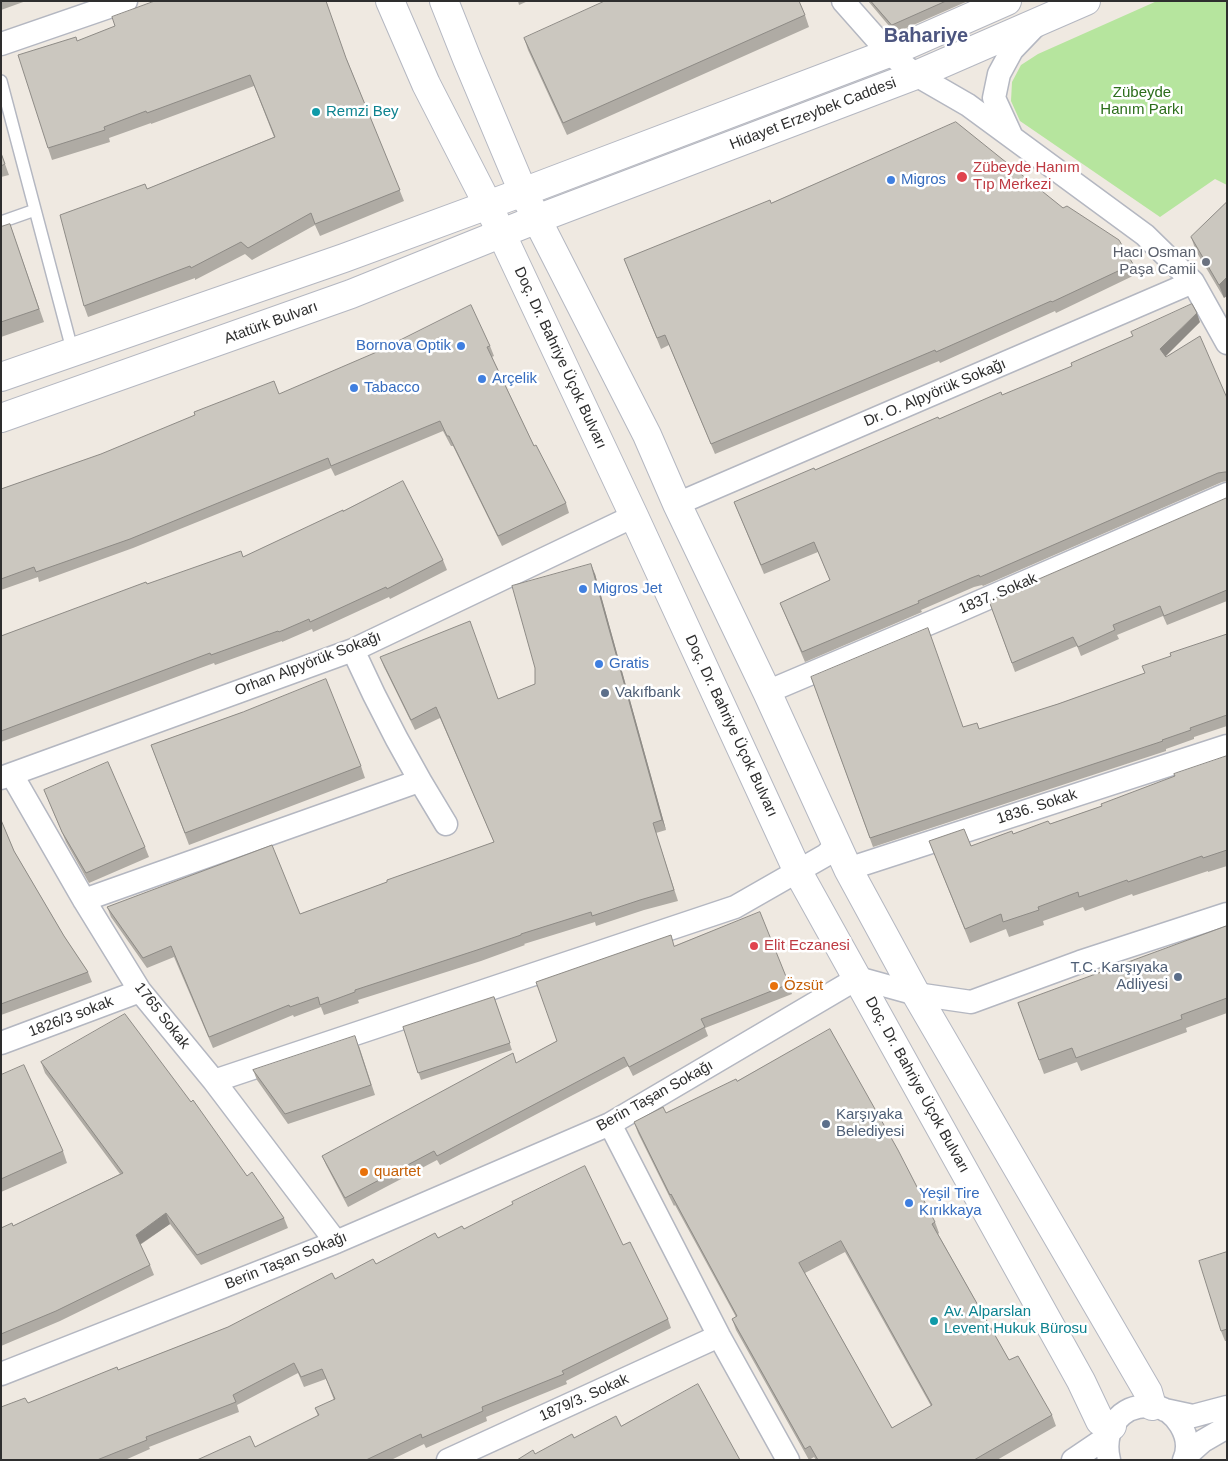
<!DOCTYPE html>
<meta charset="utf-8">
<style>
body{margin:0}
#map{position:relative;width:1228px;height:1461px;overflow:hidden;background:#efe9e1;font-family:Helvetica,sans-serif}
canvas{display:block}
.frame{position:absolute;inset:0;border:2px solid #2e2e2e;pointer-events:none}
</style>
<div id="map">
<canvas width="1228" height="1461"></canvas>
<div class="frame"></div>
</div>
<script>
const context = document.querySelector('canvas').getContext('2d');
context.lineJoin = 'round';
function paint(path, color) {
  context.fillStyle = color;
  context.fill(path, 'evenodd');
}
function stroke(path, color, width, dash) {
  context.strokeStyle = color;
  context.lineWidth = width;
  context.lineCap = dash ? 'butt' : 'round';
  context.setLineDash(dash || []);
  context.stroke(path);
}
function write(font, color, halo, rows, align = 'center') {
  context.font = font + ' Helvetica,sans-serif';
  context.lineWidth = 5;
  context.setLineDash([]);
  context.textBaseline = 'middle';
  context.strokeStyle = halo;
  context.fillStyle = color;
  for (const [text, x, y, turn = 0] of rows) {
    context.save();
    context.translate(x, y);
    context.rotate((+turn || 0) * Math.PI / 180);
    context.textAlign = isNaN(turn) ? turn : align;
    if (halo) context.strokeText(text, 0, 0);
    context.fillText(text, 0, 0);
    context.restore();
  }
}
paint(new Path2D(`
 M 1157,1 L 1227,1 L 1227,185 L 1215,179 L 1160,217 L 1020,121 L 1011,101 L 1012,82 L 1021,65 L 1038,54 Z`), '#b6e59e');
const lane = new Path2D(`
 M 1,81 L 73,353
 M 1,222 L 35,210`);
const street = new Path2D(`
 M 843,1 L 889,53 L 916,75 L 968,105 L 1145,235 L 1193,282 L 1227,343
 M 1,44 L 126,1
 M 1011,135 L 994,98 L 999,74 L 1012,50 L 1035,26
 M 677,504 L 1193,282
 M 353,650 C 380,710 411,768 446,824
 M 767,692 L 956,612 L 1227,494
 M 12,775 L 84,900 L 140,991 L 214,1081 L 336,1242
 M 1,778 L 353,650 L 634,516
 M 848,869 L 1227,746
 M 84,900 L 419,781
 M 1,1043 L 140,991
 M 214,1081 L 735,907 L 826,855 L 831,850 L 834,840
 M 610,1124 L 719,1336 L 788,1460
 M 1,1374 L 336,1242 L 610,1124 L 858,978 L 916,994 L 971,1002 L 1080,962 L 1227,914
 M 1165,1410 L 1193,1416 L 1227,1407
 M 1186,1456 L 1203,1441 L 1227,1427
 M 448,1460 L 719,1336
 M 1073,1460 L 1107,1437
 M 1109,1460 C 1102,1431 1119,1404 1151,1406 C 1176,1407 1194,1438 1184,1460`);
const secondary = new Path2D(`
 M 390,1 L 426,84 L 488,205 L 634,516 L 798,872 L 1081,1381 L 1100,1421 L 1112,1426
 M 444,1 L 467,59 L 523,192 L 647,435 L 677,504 L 767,692 L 848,869 L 916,994 L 1148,1392 L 1152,1406
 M 1,377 L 344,258 L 523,192 L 889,53 L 1007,1
 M 1,418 L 351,294 L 537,219 L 916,75 L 1086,1`);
stroke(lane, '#b4b7c1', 14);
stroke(street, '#b4b7c1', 25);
stroke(secondary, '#b4b7c1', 30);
stroke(lane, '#fff', 11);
stroke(street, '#fff', 22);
stroke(secondary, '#fff', 28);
paint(new Path2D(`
 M 1,1 L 26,1 L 1,10 Z
 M 518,1 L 528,1 L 519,5 Z
 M 868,1 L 968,1 L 895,33 Z
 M 805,15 L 809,27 L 567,135 L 528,50 L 524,38 Z
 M 77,41 L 347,60 L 404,201 L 320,236 L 315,225 L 252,260 L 245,254 L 195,280 L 195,278 L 88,317 L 84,306 L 147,189 L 274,137 L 254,86 L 151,124 L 151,123 L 109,138 L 110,142 L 52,160 L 48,148 Z
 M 1,153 L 9,175 L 1,177 Z
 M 1227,202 L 1224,298 L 1196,251 L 1191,237 Z
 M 771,203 L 1133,264 L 1137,274 L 1056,313 L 1055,311 L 940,363 L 939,361 L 715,454 L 669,345 L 661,349 L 624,259 Z
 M 10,224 L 44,322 L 1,337 L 1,227 Z
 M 1200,322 L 1165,356 L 1227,398 L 1227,481 L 1222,482 L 983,586 L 982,585 L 974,587 L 921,610 L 922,612 L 805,662 L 780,603 L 830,580 L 818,552 L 764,574 L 734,502 L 815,470 L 939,419 Z
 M 490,346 L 494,356 L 492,357 L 534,446 L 566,503 L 569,513 L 502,546 L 453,446 L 451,446 L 443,431 L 335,476 L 331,468 L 133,548 L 39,582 L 38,577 L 1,590 L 1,489 L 279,394 Z
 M 1227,498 L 1227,601 L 1167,625 L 1163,616 L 1117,635 L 1119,639 L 1081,656 L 1077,646 L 1015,672 L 989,601 Z
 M 343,511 L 443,560 L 447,570 L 390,599 L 389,597 L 313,632 L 312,629 L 282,642 L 282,641 L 215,665 L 214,663 L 1,742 L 1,636 L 147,584 L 243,557 Z
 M 595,574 L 666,830 L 656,833 L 678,901 L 644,910 L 596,926 L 595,922 L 524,944 L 525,945 L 481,961 L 358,1000 L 359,1003 L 324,1015 L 321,1007 L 294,1017 L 293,1015 L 213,1048 L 174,957 L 147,968 L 111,917 L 107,907 L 300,914 L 387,882 L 494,842 L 440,718 L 415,730 L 384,667 L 380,657 L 498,699 L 535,684 Z
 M 1227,634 L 1227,726 L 1194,737 L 1194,739 L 1166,749 L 1166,751 L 873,847 L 811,677 L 963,727 L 979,729 L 1058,704 L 1145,673 L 1171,656 Z
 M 243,712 L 361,766 L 365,778 L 189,845 L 151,745 Z
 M 1227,756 L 1227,866 L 1208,872 L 1208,871 L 1133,896 L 1132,894 L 1085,911 L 1083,907 L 1043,921 L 1044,925 L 1009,937 L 1006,929 L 970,943 L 929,841 L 971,846 L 1050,824 L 1102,806 Z
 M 44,790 L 145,847 L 149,857 L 89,883 L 66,842 Z
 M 1,820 L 14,851 L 64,936 L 88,972 L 92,982 L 1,1015 Z
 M 1227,926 L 1227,1013 L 1186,1028 L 1187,1032 L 1081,1071 L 1077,1062 L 1044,1074 L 1018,1003 Z
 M 675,946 L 789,984 L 792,994 L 705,1028 L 708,1036 L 633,1076 L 628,1066 L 440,1165 L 437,1160 L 348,1207 L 326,1165 L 322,1156 L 516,1063 L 557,1041 Z
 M 494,997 L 512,1050 L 421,1080 L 403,1027 Z
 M 359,1046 L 375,1095 L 288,1124 L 257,1080 L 253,1070 Z
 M 41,1062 L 191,1102 L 247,1176 L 284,1218 L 288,1228 L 201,1265 L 170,1224 L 140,1245 L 150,1265 L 154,1275 L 60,1321 L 1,1346 L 1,1228 L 13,1226 L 120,1174 L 45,1073 Z
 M 1,1075 L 63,1151 L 67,1163 L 1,1192 Z
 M 737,1081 L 935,1222 L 939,1233 L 938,1234 L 1009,1360 L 1052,1415 L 1056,1426 L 997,1460 L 816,1460 L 814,1457 L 809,1460 L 736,1330 L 732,1319 L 736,1317 L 675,1205 L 674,1206 L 638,1133 L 634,1122 L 666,1113 ZM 845,1252 L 931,1406 L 892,1428 L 805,1273 Z
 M 464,1229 L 623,1245 L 668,1319 L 671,1328 L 566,1381 L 567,1384 L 486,1417 L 487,1421 L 426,1448 L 424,1444 L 391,1460 L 197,1460 L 255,1447 L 318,1416 L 315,1408 L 334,1400 L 326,1379 L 304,1387 L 298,1373 L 237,1405 L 239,1412 L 149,1447 L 150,1449 L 125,1460 L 1,1460 L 28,1403 L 118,1370 L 228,1327 L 335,1279 L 376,1264 L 438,1238 Z
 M 1227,1252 L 1227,1341 L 1225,1341 L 1221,1331 Z`), '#afaba4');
paint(new Path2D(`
 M 1227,277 L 1227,296 L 1224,298 L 1219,285 Z
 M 1197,313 L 1200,322 L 1163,359 L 1160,349 Z
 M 591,564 L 595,574 L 666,830 L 662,820 Z
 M 166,1213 L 170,1224 L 139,1245 L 136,1235 Z`), '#8e8b86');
const building = new Path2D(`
 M 155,1 L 326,1 L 346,58 L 400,190 L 315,224 L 311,213 L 248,248 L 241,242 L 191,268 L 190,266 L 84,306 L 60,215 L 145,184 L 147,189 L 275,137 L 250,75 L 147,113 L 146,111 L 104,127 L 105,130 L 48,148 L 18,55 L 76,37 L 77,41 L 115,26 L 112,17 Z
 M 605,1 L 799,1 L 805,15 L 563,123 L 524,38 Z
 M 871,1 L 946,1 L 892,25 Z
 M 956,122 L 1063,208 L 1067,206 L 1119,240 L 1133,264 L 1052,302 L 1051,301 L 936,352 L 935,350 L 711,444 L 665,335 L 657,338 L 624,259 L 770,200 L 771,203 Z
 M 1,153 L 5,164 L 1,166 Z
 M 1227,202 L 1227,277 L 1219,285 L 1191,237 Z
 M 10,224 L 39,309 L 1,322 L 1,227 Z
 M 1192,304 L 1197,313 L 1160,349 L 1166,357 L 1200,336 L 1227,398 L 1227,472 L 1225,472 L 1218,473 L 980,577 L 979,575 L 971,578 L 918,601 L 919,603 L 802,652 L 780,603 L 830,580 L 814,542 L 761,565 L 734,502 L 814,468 L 815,470 L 938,417 L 939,419 L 1001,392 L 1002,395 L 1072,366 L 1071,363 L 1133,336 L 1131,332 Z
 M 471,305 L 490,346 L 487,347 L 514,404 L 534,446 L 536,445 L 566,503 L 498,536 L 449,436 L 447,436 L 440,421 L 331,466 L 328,458 L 130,539 L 36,572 L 34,567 L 1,579 L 1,489 L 101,454 L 195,415 L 194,412 L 274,381 L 279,394 L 400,342 L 399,341 Z
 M 403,481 L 443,560 L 387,589 L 386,587 L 310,622 L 309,619 L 279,632 L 278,631 L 211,655 L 210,653 L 1,731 L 1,636 L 146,582 L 147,584 L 241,551 L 243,557 L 343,510 L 343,511 Z
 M 1227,498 L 1227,590 L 1164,616 L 1160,606 L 1113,625 L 1115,630 L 1078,647 L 1073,637 L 1012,663 L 989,601 Z
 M 591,564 L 662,820 L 653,823 L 674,890 L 640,900 L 592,916 L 591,912 L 521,934 L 521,935 L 477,950 L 355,990 L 355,992 L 320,1005 L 318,997 L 290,1007 L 289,1005 L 209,1037 L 171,946 L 143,958 L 107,907 L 272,845 L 300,914 L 387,882 L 387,880 L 494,842 L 436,707 L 411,720 L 380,657 L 470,621 L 498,699 L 535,684 L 535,668 L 512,586 Z
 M 928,628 L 963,727 L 977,723 L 979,729 L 1058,704 L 1145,673 L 1142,666 L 1171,656 L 1170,653 L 1227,634 L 1227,715 L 1190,728 L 1191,730 L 1162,740 L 1163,741 L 870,838 L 811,677 Z
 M 326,679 L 361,766 L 185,833 L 151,745 L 243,712 Z
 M 1227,756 L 1227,850 L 1203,858 L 1202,856 L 1128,882 L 1127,880 L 1079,897 L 1078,892 L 1038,907 L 1039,910 L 1003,922 L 1001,914 L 965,929 L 929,841 L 964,829 L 971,846 L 1012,831 L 1013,834 L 1048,821 L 1050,824 L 1102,806 L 1101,804 L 1175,776 L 1174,774 Z
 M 108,762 L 145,847 L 86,873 L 62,832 L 44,790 Z
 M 1,820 L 14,851 L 64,936 L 88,972 L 1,1004 Z
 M 760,912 L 789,984 L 701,1019 L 705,1027 L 629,1067 L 624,1057 L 437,1156 L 434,1151 L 345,1198 L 322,1156 L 513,1053 L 516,1063 L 557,1041 L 536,982 L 671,935 L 674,946 Z
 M 1227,926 L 1227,998 L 1181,1015 L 1182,1019 L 1076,1058 L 1072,1048 L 1039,1060 L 1018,1003 Z
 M 494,997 L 510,1043 L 418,1073 L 403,1027 Z
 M 125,1014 L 191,1102 L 193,1100 L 247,1176 L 252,1172 L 284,1218 L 197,1255 L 166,1213 L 136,1235 L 150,1265 L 56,1311 L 1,1334 L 1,1228 L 12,1223 L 13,1226 L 123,1173 L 41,1062 Z
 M 830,1029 L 898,1150 L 935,1222 L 932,1224 L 1009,1360 L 1018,1356 L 1052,1415 L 974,1460 L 818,1460 L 810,1446 L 805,1449 L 732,1319 L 737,1316 L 671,1194 L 670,1195 L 634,1122 L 663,1107 L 666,1113 L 736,1079 L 737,1081 ZM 841,1241 L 932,1405 L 892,1428 L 799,1263 Z
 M 355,1036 L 371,1085 L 285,1114 L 253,1070 Z
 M 24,1065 L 63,1151 L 1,1179 L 1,1075 Z
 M 585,1166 L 623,1245 L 630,1242 L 668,1319 L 562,1371 L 564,1374 L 482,1407 L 483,1411 L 422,1438 L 421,1434 L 366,1460 L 197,1460 L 250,1436 L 255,1447 L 319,1415 L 315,1408 L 335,1399 L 322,1369 L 301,1377 L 294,1363 L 233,1395 L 236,1402 L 146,1437 L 147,1440 L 97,1460 L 1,1460 L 1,1407 L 25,1398 L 28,1403 L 117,1367 L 118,1370 L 228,1327 L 332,1273 L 335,1279 L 373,1259 L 376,1264 L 435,1233 L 438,1238 L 462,1226 L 464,1229 L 513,1204 L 512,1202 Z
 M 1227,1252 L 1227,1329 L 1221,1331 L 1199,1261 Z
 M 698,1384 L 740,1460 L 517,1460 L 533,1450 L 535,1454 L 572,1434 L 574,1438 L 616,1416 L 621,1426 Z`);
paint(building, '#cbc7bf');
stroke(building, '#8e8b86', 1);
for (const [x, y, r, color] of [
 [316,112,5,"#0f9aa8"],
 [962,177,6,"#e0444e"],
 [891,180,5,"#3f7fe0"],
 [1206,262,5,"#6b7280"],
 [461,346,5,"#3f7fe0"],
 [482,379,5,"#3f7fe0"],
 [354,388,5,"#3f7fe0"],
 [583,589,5,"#3f7fe0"],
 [599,664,5,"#3f7fe0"],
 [605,693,5,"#5c6f8a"],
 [754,946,5,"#e0444e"],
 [1178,977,5,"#5c6f8a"],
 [774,986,5,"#e8710a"],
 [826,1124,5,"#5c6f8a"],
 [364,1172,5,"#e8710a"],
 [909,1203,5,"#3f7fe0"],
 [934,1321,5,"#0f9aa8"]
]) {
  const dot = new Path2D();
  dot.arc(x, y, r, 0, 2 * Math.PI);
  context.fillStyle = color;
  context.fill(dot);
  stroke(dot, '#fff', 2);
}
write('15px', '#2c6e1b', '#fff', [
 ["Zübeyde",1142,93],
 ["Hanım Parkı",1142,110]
]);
write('15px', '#0d838f', '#fff', [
 ["Remzi Bey",326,112],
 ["Av. Alparslan",944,1312],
 ["Levent Hukuk Bürosu",944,1329]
], 'left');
write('15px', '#2e2e2e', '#fff', [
 ["Hidayet Erzeybek Caddesi",813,114,-21],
 ["Atatürk Bulvarı",271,323,-20],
 ["Doç. Dr. Bahriye Üçok Bulvarı",560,358,65],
 ["Dr. O. Alpyörük Sokağı",935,393,-23],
 ["1837. Sokak",998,594,-23],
 ["Orhan Alpyörük Sokağı",308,664,-21],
 ["Doç. Dr. Bahriye Üçok Bulvarı",731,726,65],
 ["1836. Sokak",1037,807,-18],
 ["1765 Sokak",162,1016,52],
 ["1826/3 sokak",71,1017,-21],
 ["Doç. Dr. Bahriye Üçok Bulvarı",917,1085,61],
 ["Berin Taşan Sokağı",655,1096,-29],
 ["Berin Taşan Sokağı",286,1261,-22],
 ["1879/3. Sokak",584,1398,-24]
]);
write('15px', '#be3a42', '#fff', [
 ["Zübeyde Hanım",973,168],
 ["Tıp Merkezi",973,185],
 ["Elit Eczanesi",764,946]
], 'left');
write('15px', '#366cbe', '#fff', [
 ["Migros",901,180],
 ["Bornova Optik",451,346,"right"],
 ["Arçelik",492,379],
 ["Tabacco",364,388],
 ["Migros Jet",593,589],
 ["Gratis",609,664],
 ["Yeşil Tire",919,1194],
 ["Kırıkkaya",919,1211]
], 'left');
write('15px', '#5b616d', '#fff', [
 ["Hacı Osman",1196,253],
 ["Paşa Camii",1196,270]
], 'right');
write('15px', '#4e5e75', '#fff', [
 ["Vakıfbank",615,693],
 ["T.C. Karşıyaka",1168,968,"right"],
 ["Adliyesi",1168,985,"right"],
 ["Karşıyaka",836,1115],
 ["Belediyesi",836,1132]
], 'left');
write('15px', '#c56008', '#fff', [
 ["Özsüt",784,986],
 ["quartet",374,1172]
], 'left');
write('bold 20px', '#4d5680', '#fff', [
 ["Bahariye",926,36]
]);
</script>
